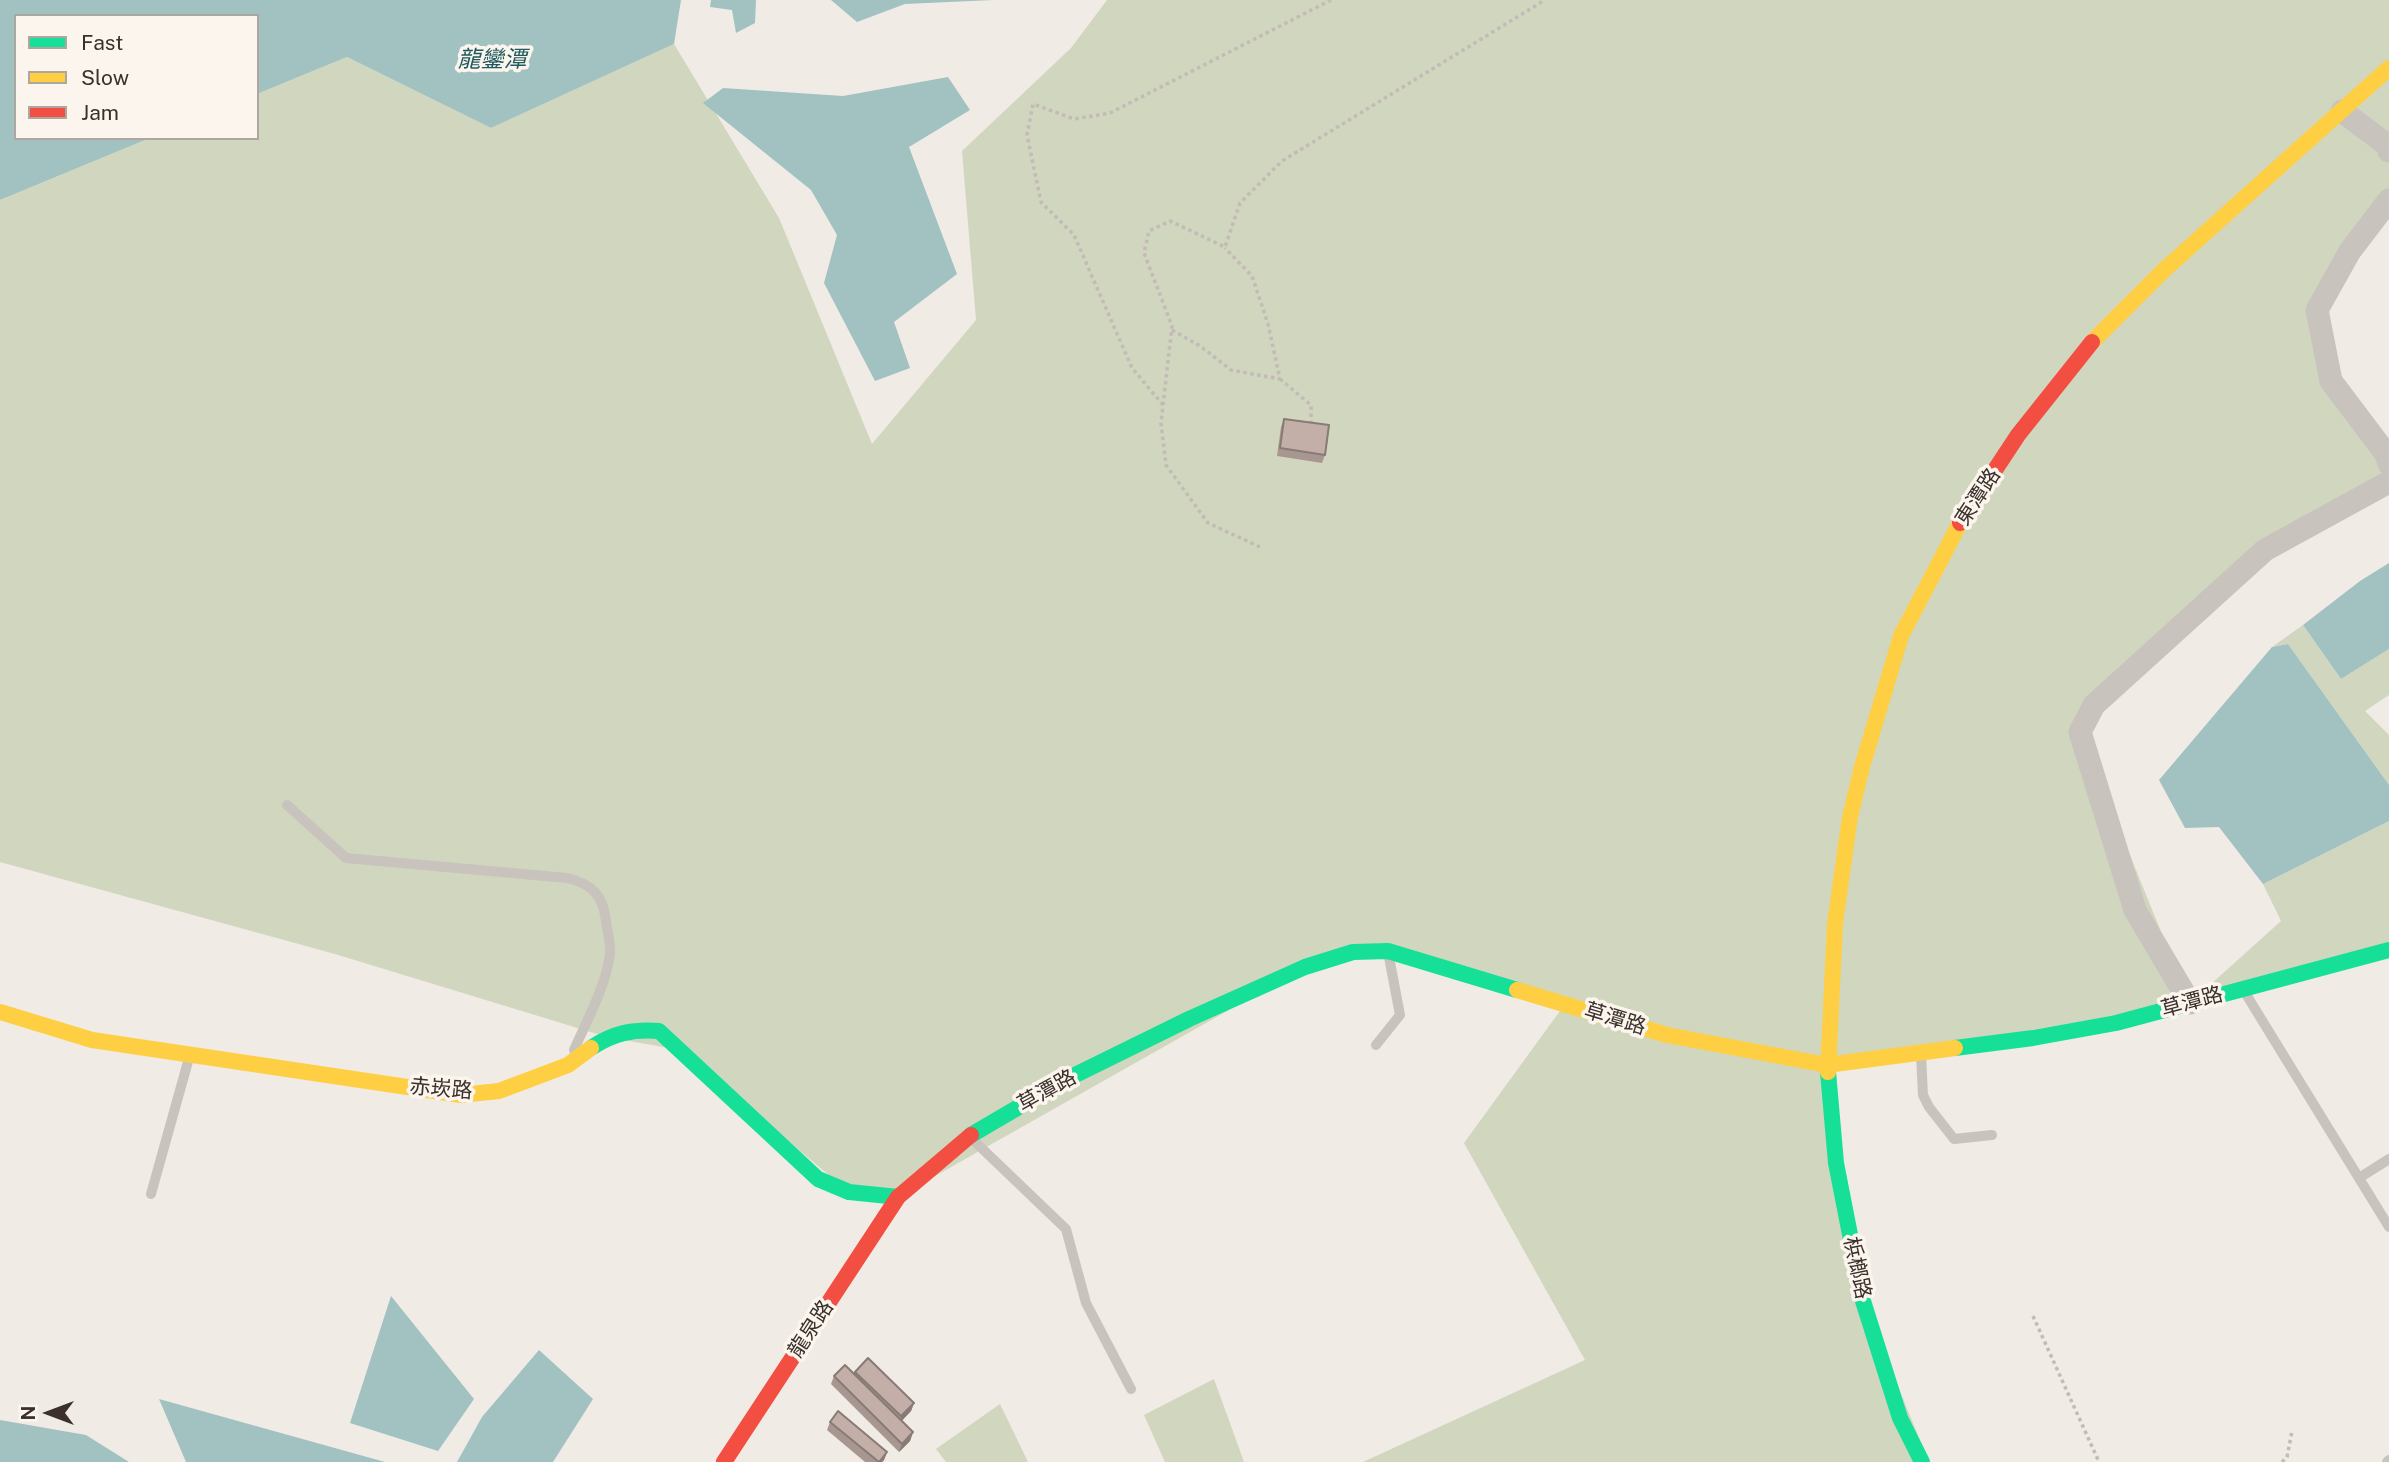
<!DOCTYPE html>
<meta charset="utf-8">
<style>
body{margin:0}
#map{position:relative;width:2389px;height:1462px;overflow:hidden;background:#f0ebe5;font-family:"Public Sans",sans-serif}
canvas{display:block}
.legend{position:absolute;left:14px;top:14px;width:245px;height:126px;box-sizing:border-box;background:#fbf5ee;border:2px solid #aea6a0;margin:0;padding:9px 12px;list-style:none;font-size:21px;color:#3b302b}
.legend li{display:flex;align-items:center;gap:14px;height:35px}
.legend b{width:35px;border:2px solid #aea6a0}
.north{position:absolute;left:14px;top:1378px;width:70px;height:70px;-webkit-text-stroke:5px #fbf5ee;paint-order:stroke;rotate:270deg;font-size:19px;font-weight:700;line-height:28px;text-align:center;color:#3b302b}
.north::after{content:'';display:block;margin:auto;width:24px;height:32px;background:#3b302b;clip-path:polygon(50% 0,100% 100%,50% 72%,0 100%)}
</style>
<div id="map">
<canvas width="2389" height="1462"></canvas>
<ul class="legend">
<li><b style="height:9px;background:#16e098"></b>Fast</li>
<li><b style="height:9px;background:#ffcf43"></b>Slow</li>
<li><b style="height:9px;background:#f24e42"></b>Jam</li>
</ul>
<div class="north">N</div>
</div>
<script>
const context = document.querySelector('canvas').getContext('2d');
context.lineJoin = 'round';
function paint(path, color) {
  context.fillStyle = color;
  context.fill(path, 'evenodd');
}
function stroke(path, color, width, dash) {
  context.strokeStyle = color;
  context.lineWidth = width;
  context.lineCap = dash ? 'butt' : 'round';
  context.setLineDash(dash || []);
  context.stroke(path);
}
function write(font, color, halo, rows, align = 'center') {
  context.font = font + ' "Public Sans","Noto Sans TC",sans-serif';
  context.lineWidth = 7;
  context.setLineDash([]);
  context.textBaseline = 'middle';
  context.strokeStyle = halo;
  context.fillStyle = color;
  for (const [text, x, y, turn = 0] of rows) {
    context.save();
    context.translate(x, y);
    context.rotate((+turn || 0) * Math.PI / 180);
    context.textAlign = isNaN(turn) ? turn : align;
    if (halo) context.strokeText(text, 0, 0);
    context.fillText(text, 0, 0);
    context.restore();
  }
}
paint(new Path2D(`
 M 1107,0 L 2389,0 L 2389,200 L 2317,310 L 2331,381 L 2389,482 L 2265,550 L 2080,732 L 2190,1003 L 2281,921 L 2263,884 L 2389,821 L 2389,950 L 2190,1003 L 1828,1065 L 1863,1301 L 1929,1462 L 1363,1462 L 1585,1360 L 1464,1143 L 1565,1004 L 1388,951 L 1305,967 L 898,1197 L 849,1192 L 680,1050 L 607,1037 L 335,954 L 0,862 L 0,200 L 150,138 L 257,138 L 257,94 L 347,57 L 491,128 L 674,44 L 779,218 L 872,444 L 976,320 L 962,151 L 1071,48 Z
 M 2303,625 L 2341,679 L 2389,649 L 2389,695 L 2365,711 L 2389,735 L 2389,785 L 2288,644 L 2272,647 Z
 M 1214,1379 L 1244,1462 L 1165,1462 L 1144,1415 Z
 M 1000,1404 L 1028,1462 L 946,1462 L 936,1449 Z`), '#d1d6bf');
paint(new Path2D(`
 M 0,0 L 681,0 L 674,44 L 491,128 L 347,57 L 257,94 L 257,16 L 16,16 L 16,138 L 150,138 L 0,200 Z
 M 711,0 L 756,0 L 755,23 L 736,33 L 732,10 L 710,7 Z
 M 831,0 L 993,0 L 905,4 L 857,22 Z
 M 948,77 L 970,110 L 909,147 L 957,274 L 894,322 L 910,368 L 875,381 L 824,283 L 837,235 L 811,190 L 703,103 L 723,88 L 843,96 Z
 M 2389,563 L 2389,649 L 2341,679 L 2303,625 L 2360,581 Z
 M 2288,644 L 2389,785 L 2389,821 L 2263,884 L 2219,827 L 2185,828 L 2159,780 L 2272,647 Z
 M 391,1296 L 474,1399 L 438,1451 L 350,1423 Z
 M 539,1350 L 593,1399 L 553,1462 L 457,1462 L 482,1417 Z
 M 159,1399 L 385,1462 L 186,1462 Z
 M 0,1420 L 86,1435 L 129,1462 L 0,1462 Z`), '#a1c2c1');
stroke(new Path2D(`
 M 1172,330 L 1200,346 L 1231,370 L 1280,379 L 1268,324 L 1252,276 L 1225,248
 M 1280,379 L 1311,405 L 1311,425
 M 1163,405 L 1132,368 L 1074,235 L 1041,202 L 1027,135 L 1033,104 L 1074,119 L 1110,113 L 1331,0
 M 1260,547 L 1208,523 L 1166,465 L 1161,423 L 1172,326 L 1144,253 L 1149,231 L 1170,221 L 1225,247 L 1240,203 L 1282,161 L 1545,0
 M 2033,1316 L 2099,1462
 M 2282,1462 L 2287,1457 L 2292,1431`), '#c2bbb6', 3.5, [3.5, 3.5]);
stroke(new Path2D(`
 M 287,805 L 346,858 L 567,878 C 592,884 603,895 606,921 C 607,931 611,944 610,954 C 606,986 587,1020 574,1050
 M 2244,991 L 2389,1227
 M 1376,1045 L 1400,1015 L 1389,957
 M 1921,1055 L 1923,1095 L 1929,1107 L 1954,1139 L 1992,1135
 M 971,1138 L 1066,1229 L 1086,1303 L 1131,1389
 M 2359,1178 L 2389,1159
 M 151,1194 L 189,1058
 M 2387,1462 L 2389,1460`), '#c9c3be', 10);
stroke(new Path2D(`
 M 2342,111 L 2387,145 L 2389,151
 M 2389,200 L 2350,251 L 2317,310 L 2331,381 L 2386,454 L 2389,464
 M 2190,1003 L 2135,910 L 2080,732 L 2094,705 L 2265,550 L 2389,482`), '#c9c3be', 23);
stroke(new Path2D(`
 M 591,1048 C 613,1033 633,1029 659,1031 L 818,1179 L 849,1192 L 898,1197
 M 1955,1048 L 2033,1038 L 2116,1023 L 2389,950
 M 1828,1072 L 1836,1163 L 1863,1301 L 1900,1418 L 1922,1462
 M 971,1135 L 1065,1080 L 1189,1019 L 1305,967 L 1353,952 L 1388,951 L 1517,990`), '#16e098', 16);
stroke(new Path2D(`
 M 2092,342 L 2163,271 L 2389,68
 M 1517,990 L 1667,1035 L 1827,1065 L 1955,1048
 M 0,1012 L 92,1040 L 461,1095 L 499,1091 L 568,1065 L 591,1048
 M 1828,1072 L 1835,923 L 1850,817 L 1862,767 L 1901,636 L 1960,523`), '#ffcf43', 16);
stroke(new Path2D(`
 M 1960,523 L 2018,435 L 2092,342
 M 724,1462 L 898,1197 L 971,1135`), '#f24e42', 16);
paint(new Path2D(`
 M 1284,419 L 1325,455 L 1322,463 L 1277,456 L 1281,427 Z
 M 855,1372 L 914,1403 L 911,1411 L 901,1421 L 913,1432 L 910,1441 L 899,1452 L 831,1384 L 834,1376 L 854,1374 Z
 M 830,1422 L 887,1452 L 884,1460 L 882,1462 L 865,1462 L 827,1430 Z`), '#a89690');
paint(new Path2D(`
 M 914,1403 L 911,1411 L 898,1425 L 901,1416 Z
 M 913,1432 L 910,1441 L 899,1452 L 902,1444 Z
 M 887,1452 L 884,1460 L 882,1462 L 879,1462 Z`), '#887a75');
const building = new Path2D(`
 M 1284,419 L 1329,425 L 1325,455 L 1280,448 Z
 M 868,1358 L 914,1403 L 901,1416 L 855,1372 Z
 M 845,1365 L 913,1432 L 902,1444 L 834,1376 Z
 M 838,1411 L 887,1452 L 879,1462 L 830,1422 Z`);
paint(building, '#c3afa7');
stroke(building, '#887a75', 2);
write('21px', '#3b302b', '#fbf5ee', [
 ["東潭路",1978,497,-57],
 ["草潭路",2192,1002,-15],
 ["草潭路",1615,1019,17],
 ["赤崁路",441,1089,5],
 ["草潭路",1047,1091,-29],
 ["梹榔路",1857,1268,78],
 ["龍泉路",811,1329,-57]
]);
write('italic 23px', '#1f5a5e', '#fbf5ee', [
 ["龍鑾潭",492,60]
]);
</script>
